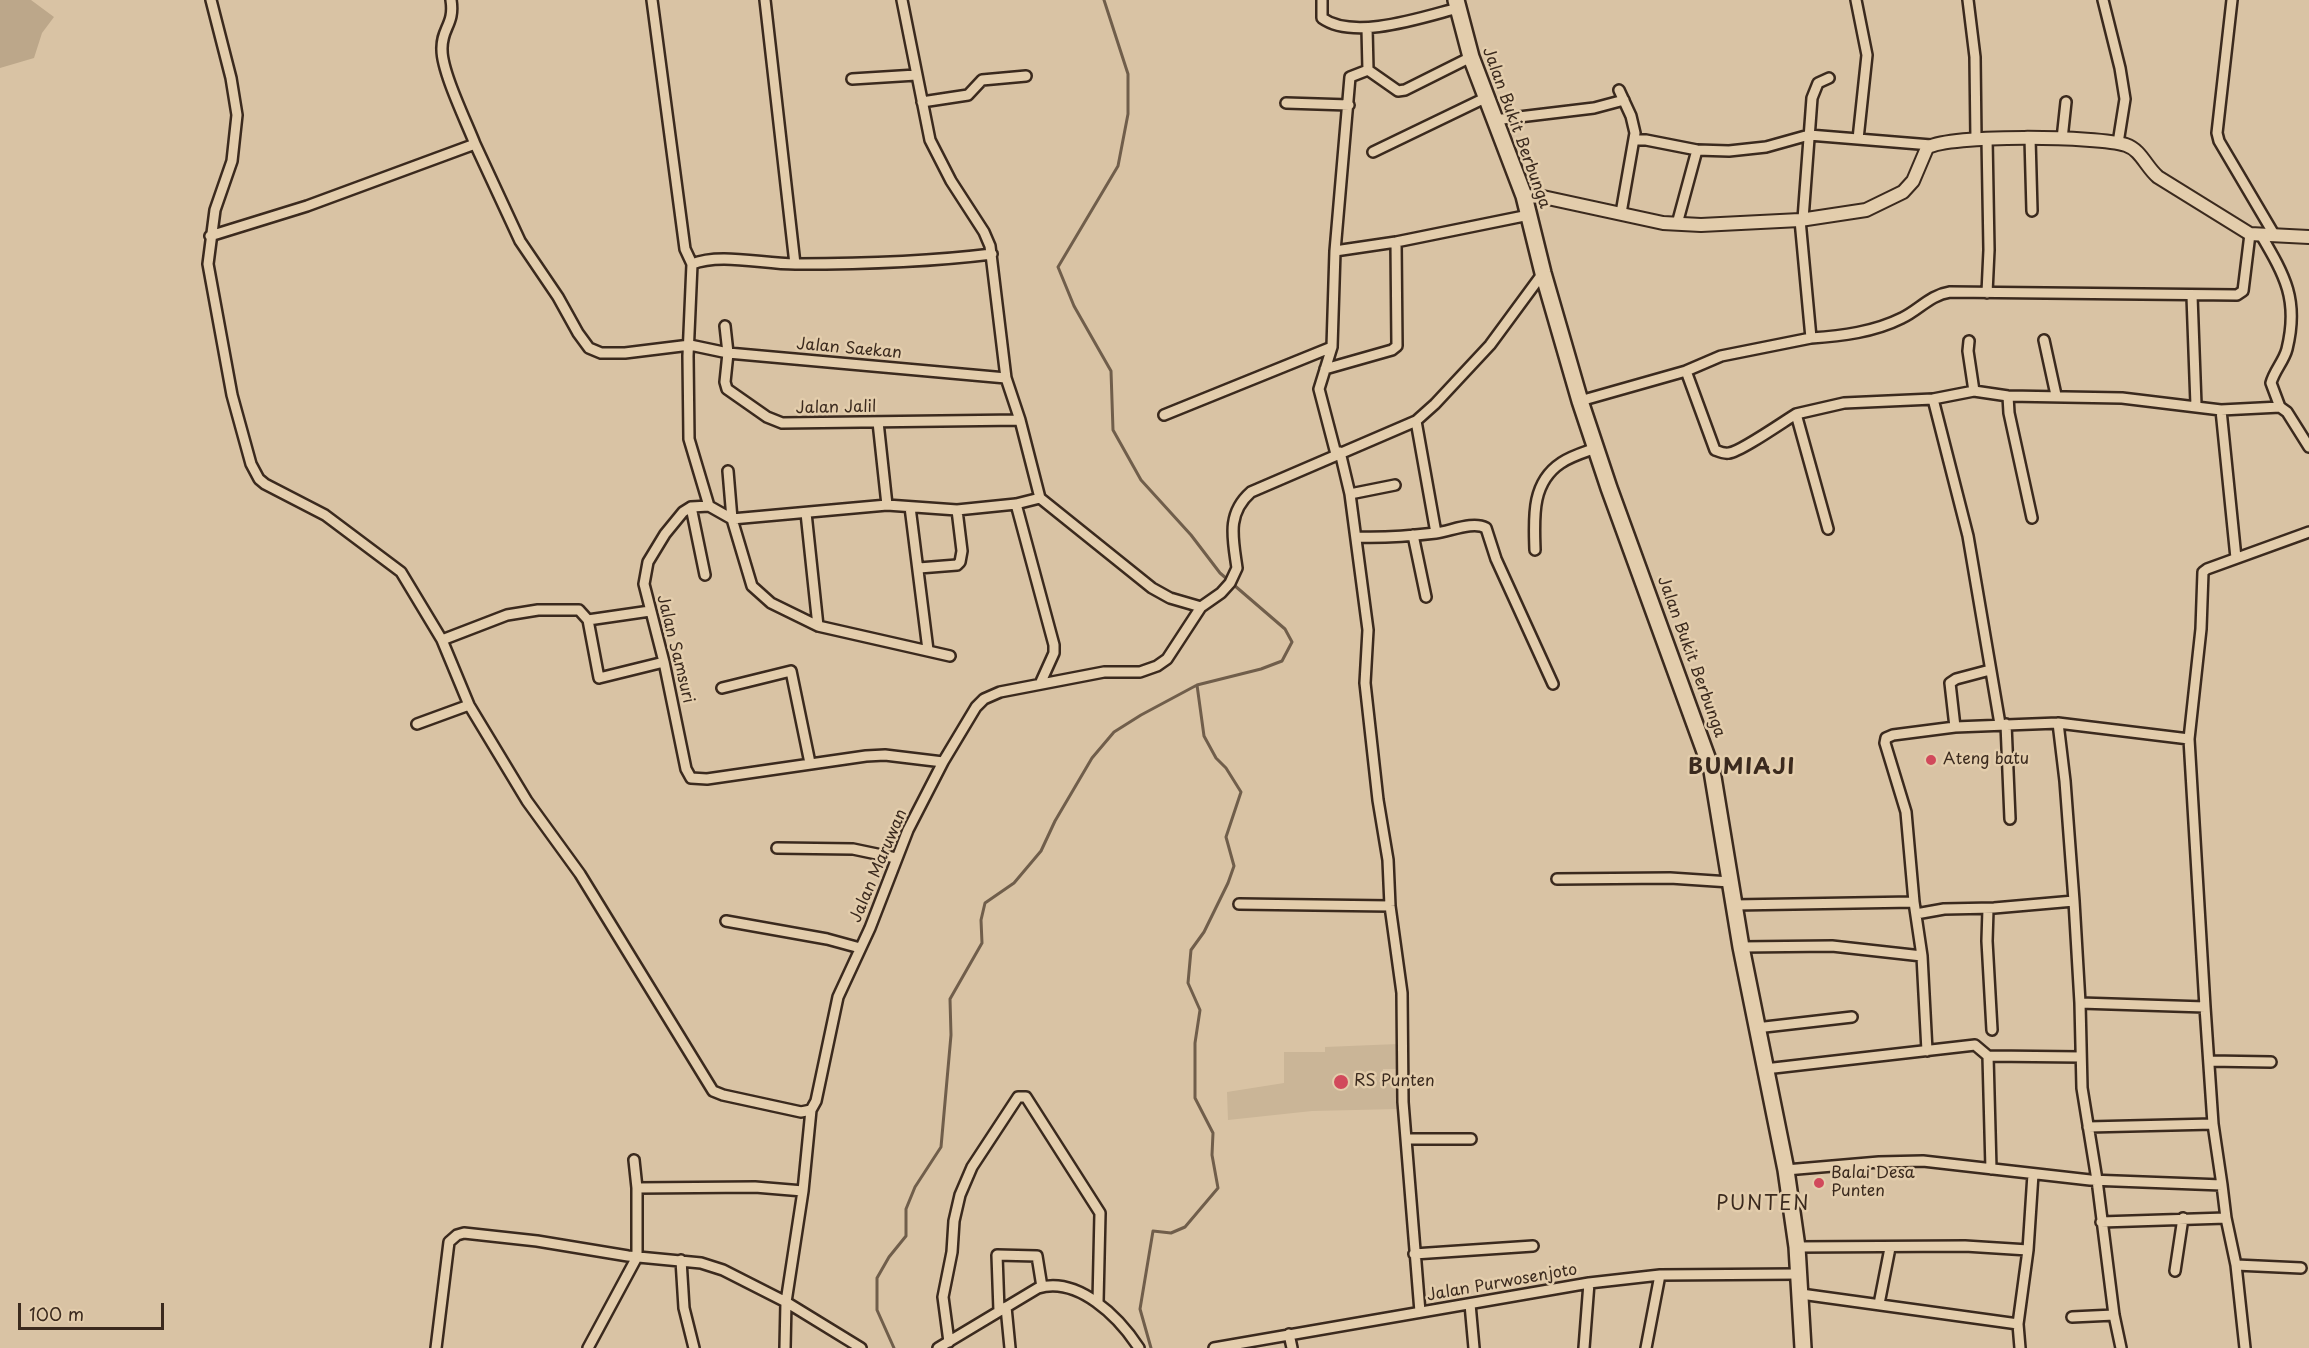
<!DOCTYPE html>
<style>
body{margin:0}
#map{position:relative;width:2309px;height:1348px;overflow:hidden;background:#d9c3a4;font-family:"Playpen Sans",sans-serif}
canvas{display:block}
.scale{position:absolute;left:18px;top:1303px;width:146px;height:27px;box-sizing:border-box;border:3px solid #3b2a1e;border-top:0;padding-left:8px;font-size:18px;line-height:21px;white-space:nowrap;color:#3b2a1e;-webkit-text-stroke:4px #e3cdac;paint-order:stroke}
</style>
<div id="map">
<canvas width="2309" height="1348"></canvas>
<div class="scale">100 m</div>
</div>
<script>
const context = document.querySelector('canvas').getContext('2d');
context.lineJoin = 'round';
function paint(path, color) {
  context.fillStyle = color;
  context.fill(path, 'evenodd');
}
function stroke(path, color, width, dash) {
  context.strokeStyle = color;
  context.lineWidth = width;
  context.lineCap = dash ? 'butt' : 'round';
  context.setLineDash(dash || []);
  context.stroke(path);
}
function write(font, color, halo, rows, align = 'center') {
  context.font = font + ' "Playpen Sans",sans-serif';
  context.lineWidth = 5;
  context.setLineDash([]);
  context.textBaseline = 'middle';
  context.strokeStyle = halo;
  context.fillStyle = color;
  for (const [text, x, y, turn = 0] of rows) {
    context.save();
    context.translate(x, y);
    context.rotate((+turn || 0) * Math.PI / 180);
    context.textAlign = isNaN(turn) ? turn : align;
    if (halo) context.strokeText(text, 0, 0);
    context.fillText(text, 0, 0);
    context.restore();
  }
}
paint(new Path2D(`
 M 1398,1044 L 1399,1069 L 1383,1069 L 1382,1081 L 1398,1081 L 1398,1109 L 1312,1111 L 1228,1120 L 1227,1092 L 1284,1083 L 1284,1052 L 1325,1052 L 1325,1047 Z`), '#cab597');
paint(new Path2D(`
 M 0,0 L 31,0 L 54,17 L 42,33 L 34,58 L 0,68 Z`), '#bca78a');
stroke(new Path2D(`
 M 894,1348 L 877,1310 L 877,1278 L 889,1257 L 906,1236 L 906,1209 L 915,1187 L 941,1147 L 951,1035 L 950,999 L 982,943 L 981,920 L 985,903 L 1014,883 L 1041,851 L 1055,821 L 1092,758 L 1114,732 L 1141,715 L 1197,685 L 1261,669 L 1282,661 L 1292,642 L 1285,629 L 1220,573 L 1191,535 L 1141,480 L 1113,430 L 1111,371 L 1074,306 L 1058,267 L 1118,166 L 1128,114 L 1128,74 L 1104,0
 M 1151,1348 L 1140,1309 L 1153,1231 L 1171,1233 L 1185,1227 L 1218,1188 L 1212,1155 L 1213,1133 L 1195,1098 L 1195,1043 L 1200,1010 L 1188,983 L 1191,950 L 1204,932 L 1228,883 L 1234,866 L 1226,837 L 1241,792 L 1226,768 L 1216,758 L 1204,736 L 1197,685`), '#705e4b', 3);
const minor = new Path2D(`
 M 211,0 L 231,78 L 237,115 L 232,161 L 215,210 L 208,264 L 232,395 L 251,464 L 259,479 L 265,484 L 325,515 L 401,572 L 442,640 L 469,705 L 527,801 L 580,874 L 713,1091 L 723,1095 L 801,1112 L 811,1110
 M 451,0 C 455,25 441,28 442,50 C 442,72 466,121 475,144
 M 652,0 L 685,249 L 692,264 L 688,356 L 689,439 L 709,506
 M 765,0 L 795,264
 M 902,0 L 930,140 L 951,181 L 984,232 L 990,246 L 1006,378 L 1020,420 L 1040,498 L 1016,504 L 957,510 L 887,505 L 732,519 L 709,506 L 691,507 L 683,512 L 665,534 L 648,562 L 644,584 L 664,662 L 686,769 L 691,778 L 707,779 L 866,756 L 885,755 L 943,762
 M 1322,0 L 1322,18 C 1354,41 1423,17 1458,8
 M 1856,0 L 1867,55 L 1858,139
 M 1968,0 L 1975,57 L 1976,139
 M 2103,0 L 2120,68 L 2125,99 L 2118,143
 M 2232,0 L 2217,133 L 2219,141 L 2275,236
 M 1368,70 L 1398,91 L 1405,90 L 1471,57
 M 852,79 L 916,75
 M 1619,90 L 1631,116 L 1635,133 L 1621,213
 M 922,102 L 968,95 L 982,80 L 1026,76
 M 1286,103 L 1349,105
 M 1494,120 L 1594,108 L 1624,100
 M 1987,138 L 1989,250 L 1987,293
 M 2030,138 L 2032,211
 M 2062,139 L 2066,102
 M 1634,140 L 1646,140 L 1697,150 L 1729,151 L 1766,147 L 1809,135 L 1931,145
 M 1373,152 L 1485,98
 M 1803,219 L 1812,98 L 1818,83 L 1829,78
 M 1677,224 L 1697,150
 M 2261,235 C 2285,276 2299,300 2287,349 C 2284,361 2274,371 2271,383 L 2280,407
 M 210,236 L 307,206 L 475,144 L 520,241 L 558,297 L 578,333 L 589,348 L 601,353 L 625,353 L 690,345 L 728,353 L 1006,378
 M 1335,251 L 1396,242 L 1529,215
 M 692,264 C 721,252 766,265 798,264 C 863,264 927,262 992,254
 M 2192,296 L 2196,405
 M 725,326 L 728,353 L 725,382 L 727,389 L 767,417 L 782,423 L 1020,420
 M 1811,338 C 1842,336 1874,332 1902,318 C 1919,310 1930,295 1950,292 L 2237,295 L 2243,291 L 2250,234
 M 2044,340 L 2056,395
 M 1969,341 L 1968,351 L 1974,391
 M 1325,369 L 1392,350 L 1397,346 L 1396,242
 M 1686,371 L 1715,450 C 1720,452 1724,454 1729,453 C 1740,452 1783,422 1796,414
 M 2008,396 L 2009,413 L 2032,518
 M 1933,399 L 1968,536 L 2000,724
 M 1580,401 L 1686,371 L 1721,356 L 1811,338 L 1800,220
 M 2221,410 L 2236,558
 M 1164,415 L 1332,347
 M 1416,421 L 1436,533
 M 878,422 L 887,505
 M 1340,452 L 1350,494 L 1368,630 L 1365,683 L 1378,800 L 1388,860 L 1390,906 L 1402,993 L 1403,1102 L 1420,1312
 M 1336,454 L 1319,389 L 1332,347 L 1335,251 L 1350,77 L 1368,70 L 1367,28
 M 728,471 L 732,519 L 752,586 L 771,603 L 818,626 L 950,656
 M 1350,494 L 1395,485
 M 1040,498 L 1152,588 L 1170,598 L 1201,607
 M 1016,504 L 1054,645 L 1054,653 L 1040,684
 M 691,507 L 705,575
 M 910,507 L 928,650
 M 806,513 L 818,626
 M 1828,529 L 1796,414 L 1844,403 L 1933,399 L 1974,391 L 2008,396 L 2122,398 L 2221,410 L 2280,407 L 2287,412 L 2309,447
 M 1413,535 L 1426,597
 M 1357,537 C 1383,538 1410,536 1436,533 C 1451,531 1473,521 1486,528 L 1496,559 L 1553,684
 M 1535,550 C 1534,518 1531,483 1561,463 C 1571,456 1585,452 1596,448
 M 919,568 L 957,565 L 960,562 L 962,551 L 957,510
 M 588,620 L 650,611
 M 442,640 L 507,615 L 538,610 L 579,610 L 588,620 L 599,678 L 664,662
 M 722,688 L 791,671 L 810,763
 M 2058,723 L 2065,781 L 2074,901
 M 417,724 L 469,705
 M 2006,724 L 2010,819
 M 1955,727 L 1950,683 L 1956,679 L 1990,670
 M 777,848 L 853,849 L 896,858
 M 1557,879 L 1670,878 L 1730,882
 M 1239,904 L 1390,906
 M 1734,905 L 1914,902
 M 1988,909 L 1987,941 L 1992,1030
 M 1916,914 L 1944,909 L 1994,908 L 2074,901 L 2080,1003 L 2082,1088 L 2097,1180 L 2114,1315 L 2121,1348
 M 726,921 L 827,939 L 860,948
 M 1741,947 L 1832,946 L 1922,956
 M 2080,1003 L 2205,1007 L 2189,739 L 2201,629 L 2203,572 L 2207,569 L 2309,532
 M 2205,1007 L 2213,1124 L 2222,1185
 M 1756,1028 L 1852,1017
 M 1927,1051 L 1922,956 L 1914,902 L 1906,812 L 1885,743 L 1886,738 L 1893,735 L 1955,727 L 2058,723 L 2189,739
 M 1988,1056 L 2081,1057
 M 2209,1061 L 2271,1062
 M 1765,1069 L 1975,1045 L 1988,1056 L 1991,1169
 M 2088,1127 L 2213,1124
 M 1406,1139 L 1471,1139
 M 1786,1170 L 1879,1162 L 1923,1161 L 2090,1180 L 2222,1185 L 2226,1218 L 2236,1265 L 2245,1348
 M 637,1188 L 755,1187 L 803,1191
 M 2101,1222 L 2226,1218
 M 1797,1247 L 1965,1246 L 2028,1250
 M 1414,1254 L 1533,1246
 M 681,1260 L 684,1308 L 694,1348
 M 2236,1265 L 2301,1268
 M 2175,1271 L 2183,1218
 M 1801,1294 L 2018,1324
 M 1470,1304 L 1474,1348
 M 1879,1304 L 1890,1248
 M 1006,1307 L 1010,1348
 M 999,1311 L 997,1255 L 1037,1256 L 1042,1287
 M 2072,1317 L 2114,1315
 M 1289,1334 L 1292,1348
 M 949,1342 L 943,1297 L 952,1252 L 954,1221 L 960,1195 L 972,1167 L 1018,1097 L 1026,1097 L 1100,1213 L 1098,1302
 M 436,1348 L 449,1242 L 457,1235 L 464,1233 L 537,1241 L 628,1256 L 701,1263 L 723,1270 L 786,1302 L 803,1191 L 811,1110 L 816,1101 L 838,997 L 870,928 L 908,830 L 943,762 L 976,707 L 984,699 L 1000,692 L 1104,672 L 1140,672 L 1157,666 L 1167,659 L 1201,607 L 1221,593 L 1230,583 L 1237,568 C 1233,539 1226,514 1251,492 L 1416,421 L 1435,404 L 1490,345 L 1543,273
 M 588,1348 L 637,1257 L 637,1188 L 634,1160
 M 785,1348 L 786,1302 L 861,1348
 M 938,1348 L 1038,1288 C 1078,1276 1119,1317 1139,1348
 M 1214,1348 L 1589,1283 L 1660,1275 L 1798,1274
 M 1584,1348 L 1589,1283
 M 1646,1348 L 1660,1275
 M 2020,1348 L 2018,1324 L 2028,1250 L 2033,1174`);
const tertiary = new Path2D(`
 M 1524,196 L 1543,197 L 1663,223 L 1701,225 L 1800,220 L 1866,210 L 1903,192 L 1913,181 L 1927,148 C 1947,134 2100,136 2126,145 C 2141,150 2146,167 2158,177 L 2250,234 L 2309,237`);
const primary = new Path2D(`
 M 1456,0 L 1471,57 L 1524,196 L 1543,273 L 1580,401 L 1609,488 L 1712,771 L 1741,947 L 1786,1170 L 1797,1247 L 1803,1348`);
stroke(minor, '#3b2a1e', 14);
stroke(tertiary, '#3b2a1e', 16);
stroke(primary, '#3b2a1e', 20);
stroke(minor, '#e3cdac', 9);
stroke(tertiary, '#e3cdac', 12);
stroke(primary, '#e3cdac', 15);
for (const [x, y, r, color] of [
 [1931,760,6,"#d1495b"],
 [1341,1082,8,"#d1495b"],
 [1819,1183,6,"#d1495b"]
]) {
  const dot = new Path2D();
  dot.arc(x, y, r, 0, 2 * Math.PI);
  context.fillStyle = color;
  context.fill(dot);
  stroke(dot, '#e3cdac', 2);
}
write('16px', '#3b2a1e', '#e3cdac', [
 ["Jalan Bukit Berbunga",1516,128,70],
 ["Jalan Saekan",849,349,5],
 ["Jalan Jalil",836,408,-1],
 ["Jalan Samsuri",675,649,76],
 ["Jalan Bukit Berbunga",1691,657,70],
 ["Jalan Maruwan",879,866,-67],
 ["Jalan Purwosenjoto",1502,1283,-10]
]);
write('16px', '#3b2a1e', '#e3cdac', [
 ["Ateng batu",1943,760],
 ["RS Punten",1354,1082],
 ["Balai Desa",1831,1174],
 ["Punten",1831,1192]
], 'left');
context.letterSpacing = '1.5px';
write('20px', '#3b2a1e', '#e3cdac', [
 ["PUNTEN",1763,1204]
]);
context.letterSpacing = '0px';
context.letterSpacing = '1.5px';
write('bold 22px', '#3b2a1e', '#e3cdac', [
 ["BUMIAJI",1742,768]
]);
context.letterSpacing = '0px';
</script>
